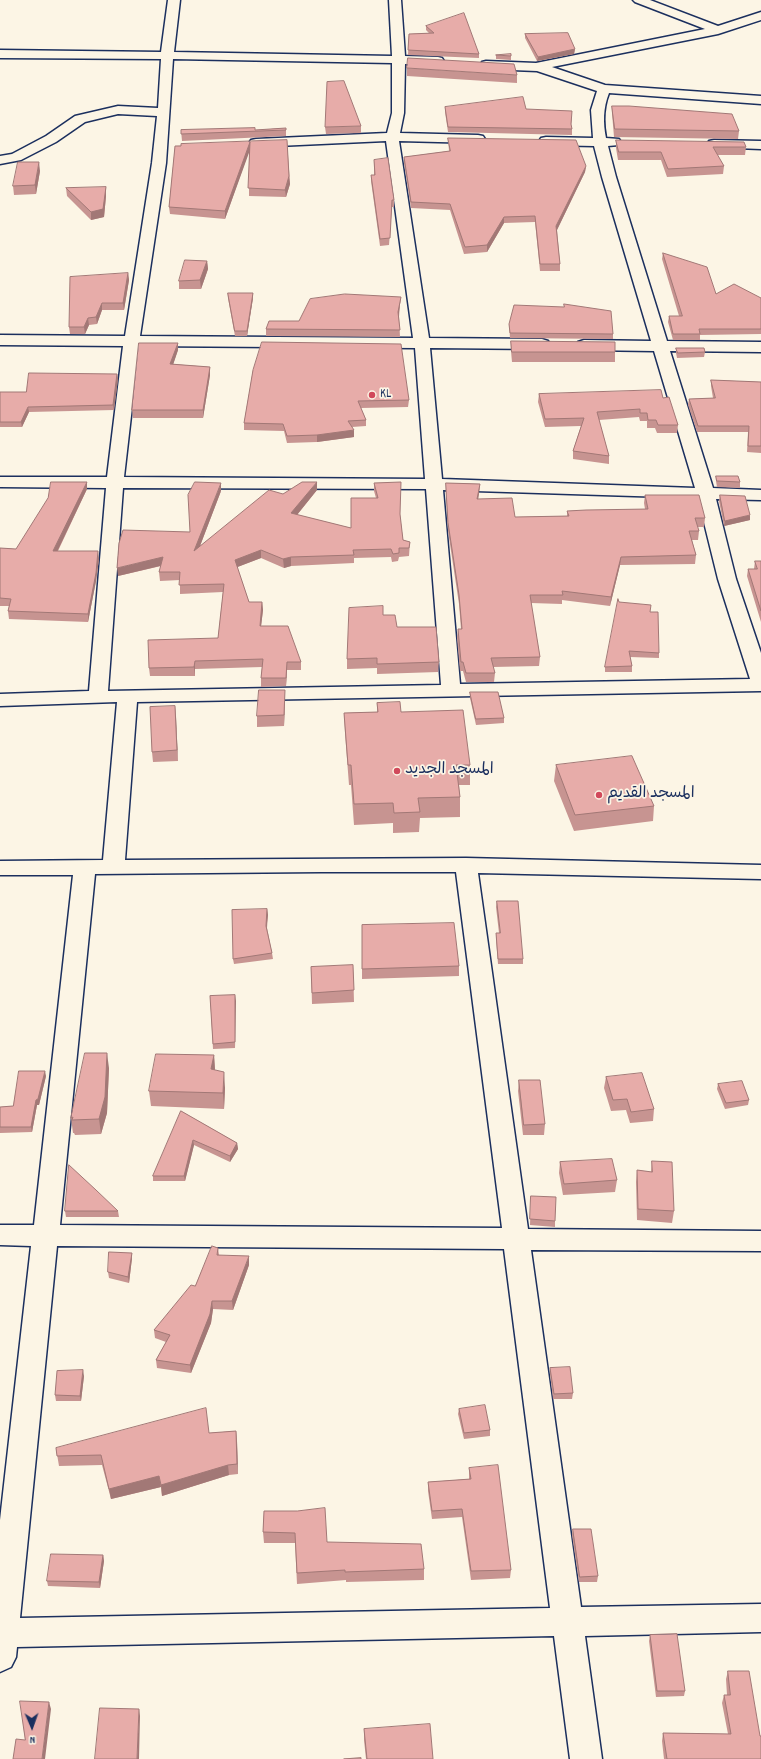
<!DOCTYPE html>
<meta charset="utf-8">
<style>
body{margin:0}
#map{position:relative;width:761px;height:1759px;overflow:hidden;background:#fcf5e5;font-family:Dekko,sans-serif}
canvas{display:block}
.north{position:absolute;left:12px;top:1707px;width:40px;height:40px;-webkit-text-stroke:3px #fcf5e5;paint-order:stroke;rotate:178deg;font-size:11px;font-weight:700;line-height:16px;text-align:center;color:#1b2f5e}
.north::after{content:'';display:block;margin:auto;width:14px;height:18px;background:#1b2f5e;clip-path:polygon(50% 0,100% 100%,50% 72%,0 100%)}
</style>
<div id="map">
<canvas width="761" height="1759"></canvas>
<div class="north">N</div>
</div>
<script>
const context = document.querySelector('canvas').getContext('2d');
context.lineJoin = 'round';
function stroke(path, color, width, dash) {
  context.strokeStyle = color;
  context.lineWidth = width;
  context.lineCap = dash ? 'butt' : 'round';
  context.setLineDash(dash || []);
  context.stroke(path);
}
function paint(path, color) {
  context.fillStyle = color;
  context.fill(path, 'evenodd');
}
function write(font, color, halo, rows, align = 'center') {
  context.font = font + ' Dekko,"Playpen Sans Arabic",sans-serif';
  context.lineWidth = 3.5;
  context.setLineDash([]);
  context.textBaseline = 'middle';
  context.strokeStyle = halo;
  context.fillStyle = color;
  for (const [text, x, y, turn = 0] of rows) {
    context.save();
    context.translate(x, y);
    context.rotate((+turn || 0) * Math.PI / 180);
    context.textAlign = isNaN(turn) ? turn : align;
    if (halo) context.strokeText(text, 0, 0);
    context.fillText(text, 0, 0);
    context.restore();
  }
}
const minor = new Path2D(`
 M 168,0 L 180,0 L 174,52 L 392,56 L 389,0 L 401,0 L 405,56 L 438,57 L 442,58 L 444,61 L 442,64 L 438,65 L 405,64 L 404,113 L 400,133 L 478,135 L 483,136 L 485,139 L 483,142 L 478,143 L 399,141 L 429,338 L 542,339 L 548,341 L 550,344 L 548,347 L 542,349 L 430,348 L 442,479 L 695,488 L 654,351 L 584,350 L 578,348 L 576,345 L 578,342 L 584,340 L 651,341 L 602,177 L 594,146 L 546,145 L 541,144 L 539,141 L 541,138 L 546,137 L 593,138 L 591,110 L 597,91 L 537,71 L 486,69 L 482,68 L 480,65 L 482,62 L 486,61 L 536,63 L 705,29 L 635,2 L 633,0 L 650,0 L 718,26 L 761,12 L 761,20 L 718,34 L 552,67 L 605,85 L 761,96 L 761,104 L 609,93 C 603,108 603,123 606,138 L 619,139 L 621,142 L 619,145 L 608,146 L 616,177 L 667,341 L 761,342 L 761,352 L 670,351 L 713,488 L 761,490 L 761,500 L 716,499 L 736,579 L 761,653 L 761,691 L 137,702 L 125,860 L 466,858 L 761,865 L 761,879 L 478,873 L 528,1229 L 761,1231 L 761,1251 L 531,1250 L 581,1607 L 761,1604 L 761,1632 L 585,1636 L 602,1759 L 570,1759 L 554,1636 L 17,1647 L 16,1657 L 11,1667 L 0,1672 L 0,1520 L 31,1246 L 0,1245 L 0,1225 L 34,1225 L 73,875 L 0,875 L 0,861 L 103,860 L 117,702 L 0,706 L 0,694 L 89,691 L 106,488 L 0,487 L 0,477 L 107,477 L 123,346 L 0,345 L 0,335 L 125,336 L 152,163 L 157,116 L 118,114 L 85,122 L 56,142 L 21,160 L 0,164 L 0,156 L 12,154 L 46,136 L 75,116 L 118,106 L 158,108 L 161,59 L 0,58 L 0,50 L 161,52 ZM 173,59 L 392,63 L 392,113 L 387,133 L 256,139 L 251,140 L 249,143 L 251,146 L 256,147 L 386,141 L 413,338 L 140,336 L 166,163 ZM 139,346 L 415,348 L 425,479 L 124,477 ZM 123,488 L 426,489 L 441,685 L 108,691 ZM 443,490 L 698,498 L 718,579 L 750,679 L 460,684 ZM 321,872 L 456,872 L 502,1228 L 60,1225 L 95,874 ZM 57,1246 L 504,1249 L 550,1608 L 20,1618 Z
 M 714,140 L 761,141 L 761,149 L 709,147 L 707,144 L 709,141 Z`);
stroke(minor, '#1b2f5e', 3);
paint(minor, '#fcf5e5');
paint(new Path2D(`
 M 426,26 L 479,54 L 479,58 L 408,55 L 409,34 L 429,33 L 426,30 Z
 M 525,34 L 575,49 L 574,54 L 537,61 L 525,38 Z
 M 496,55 L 511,56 L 511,60 L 496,59 Z
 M 407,68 L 517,75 L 517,83 L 407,76 Z
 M 612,106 L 739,131 L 738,139 L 614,137 L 612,113 Z
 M 445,107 L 526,109 L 572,117 L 571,125 L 572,129 L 572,135 L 448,132 L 445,112 Z
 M 361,126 L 361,133 L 326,134 L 325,127 Z
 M 255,128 L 255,130 L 286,128 L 286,136 L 182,141 L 181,130 Z
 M 448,138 L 586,166 L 585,172 L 557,230 L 560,264 L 560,271 L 540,271 L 535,222 L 504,223 L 487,252 L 464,254 L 450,210 L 411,208 L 404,163 L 404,157 L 449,151 Z
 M 287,140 L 290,184 L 286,197 L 249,196 L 249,151 L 225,219 L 170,214 L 169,207 L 175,146 Z
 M 616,140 L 746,147 L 745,155 L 717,155 L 724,166 L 723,174 L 667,177 L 661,160 L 618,160 L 616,148 Z
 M 374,160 L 394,200 L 394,207 L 392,207 L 389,245 L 380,246 L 371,181 L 371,175 L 374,175 Z
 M 40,171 L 36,194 L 14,195 L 13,186 Z
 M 66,188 L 106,196 L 104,217 L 91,220 L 67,196 Z
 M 663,253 L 716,294 L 761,298 L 761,334 L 700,335 L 700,340 L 673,340 L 668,322 L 669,316 L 679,316 L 662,259 Z
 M 207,261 L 208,269 L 201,289 L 179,289 L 179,281 Z
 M 128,273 L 129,280 L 124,310 L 102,310 L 97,324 L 89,325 L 85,334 L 70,334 L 69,327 Z
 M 228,293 L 253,293 L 253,298 L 247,336 L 235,336 L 228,298 Z
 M 401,297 L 400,304 L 399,317 L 400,337 L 266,336 L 266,329 Z
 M 509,324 L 613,334 L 613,339 L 510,338 Z
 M 511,341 L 615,352 L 615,362 L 512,362 L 511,351 Z
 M 178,343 L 178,350 L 173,364 L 210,367 L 210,375 L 203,418 L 133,418 L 132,410 Z
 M 676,348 L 705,352 L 704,357 L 677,358 L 676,353 Z
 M 253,370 L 409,400 L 408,407 L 361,408 L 366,420 L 366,426 L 352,427 L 354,437 L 317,442 L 287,443 L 284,431 L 244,430 L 244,423 Z
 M 117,374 L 118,379 L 114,410 L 29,412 L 22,427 L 0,427 L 0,392 L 26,392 Z
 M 711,380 L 761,382 L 761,453 L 747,452 L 748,432 L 697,432 L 688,405 L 689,399 L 713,398 L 711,386 Z
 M 539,394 L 663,398 L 678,425 L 677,433 L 657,433 L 655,428 L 647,428 L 647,421 L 640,421 L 639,417 L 599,420 L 609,456 L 609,464 L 573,459 L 573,451 L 581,426 L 545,427 L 538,402 Z
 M 716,476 L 740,482 L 740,488 L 717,487 L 716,481 Z
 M 87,482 L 87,489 L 58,551 L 99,559 L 96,581 L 88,622 L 9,619 L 8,611 L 9,606 L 0,606 L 0,548 L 16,549 Z
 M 374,483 L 400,515 L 403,540 L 410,542 L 409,556 L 399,557 L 398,561 L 392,562 L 391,557 L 354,558 L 354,563 L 291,566 L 284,568 L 261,558 L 237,567 L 249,602 L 262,602 L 263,610 L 261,626 L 301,662 L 301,670 L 287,670 L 286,686 L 261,687 L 261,678 L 262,667 L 195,669 L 195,676 L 150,676 L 149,668 L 218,638 L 223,592 L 180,594 L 180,580 L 160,581 L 159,572 L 161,566 L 118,576 L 190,532 L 221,491 L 200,546 L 283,494 L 317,490 L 297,515 L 351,528 L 376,498 L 374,491 Z
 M 446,483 L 480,484 L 478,499 L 515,517 L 567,516 L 567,511 L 645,509 L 644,503 L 645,495 L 705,518 L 704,527 L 697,527 L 699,531 L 698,540 L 692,540 L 696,555 L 695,564 L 620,565 L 610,606 L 562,600 L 562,604 L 531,603 L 540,657 L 539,666 L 493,667 L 495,673 L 494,682 L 466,682 L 463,671 L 460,671 L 457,638 L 458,629 L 461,629 L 459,604 L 448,531 L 446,492 Z
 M 720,495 L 750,520 L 724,526 L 719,501 Z
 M 755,561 L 761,561 L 761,622 L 747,576 L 748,569 L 754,569 Z
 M 619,602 L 650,612 L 659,653 L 659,658 L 630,657 L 632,666 L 632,672 L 605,672 L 605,667 Z
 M 383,615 L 439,662 L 438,672 L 377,674 L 377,668 L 347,669 L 347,659 Z
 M 470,692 L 504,718 L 504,723 L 476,725 L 470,698 Z
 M 285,701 L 284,726 L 257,727 L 257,716 Z
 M 377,703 L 401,712 L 470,765 L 470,785 L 459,785 L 460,797 L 460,817 L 420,818 L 419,832 L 393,833 L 393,823 L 354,825 L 351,785 L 349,785 L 345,733 L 344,713 L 377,712 Z
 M 175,706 L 178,761 L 153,762 L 152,752 Z
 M 556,765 L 654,806 L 653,821 L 574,831 L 554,781 Z
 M 497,901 L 523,959 L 523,964 L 498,964 L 496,939 L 496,933 L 499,933 L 496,907 Z
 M 267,909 L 268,915 L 267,928 L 272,953 L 273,959 L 234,964 L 233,959 Z
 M 362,925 L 459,966 L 459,976 L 362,979 Z
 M 353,965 L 354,1002 L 312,1004 L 311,967 Z
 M 235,995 L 235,1048 L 213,1049 L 210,996 Z
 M 214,1055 L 215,1070 L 225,1088 L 224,1109 L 151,1106 L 149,1091 Z
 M 109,1068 L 107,1113 L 101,1134 L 75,1135 L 74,1133 L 73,1133 L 71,1118 Z
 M 46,1076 L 39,1105 L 37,1105 L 32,1132 L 0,1133 L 0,1107 L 13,1106 Z
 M 606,1077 L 654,1109 L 653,1121 L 630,1123 L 626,1110 L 611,1111 L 604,1088 Z
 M 519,1080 L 545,1124 L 544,1135 L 523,1135 L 518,1091 Z
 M 718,1084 L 749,1100 L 748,1105 L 725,1109 L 717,1089 Z
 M 181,1111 L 237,1143 L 238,1149 L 230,1162 L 194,1145 L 185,1181 L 153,1181 L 153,1176 Z
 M 652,1161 L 674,1211 L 672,1223 L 637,1220 L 636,1182 L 637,1170 L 651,1172 Z
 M 560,1162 L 617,1180 L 615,1192 L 563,1195 L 559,1173 Z
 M 531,1196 L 555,1221 L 555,1227 L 530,1225 Z
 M 65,1211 L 118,1211 L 119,1217 L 66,1217 Z
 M 218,1248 L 219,1255 L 249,1265 L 233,1310 L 213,1309 L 211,1323 L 191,1373 L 157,1368 L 156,1360 L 166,1342 L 155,1338 L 154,1330 L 195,1286 Z
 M 132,1253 L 132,1258 L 129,1283 L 109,1278 L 108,1272 Z
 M 550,1368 L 573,1393 L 572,1399 L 553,1399 L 550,1374 Z
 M 84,1376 L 81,1401 L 56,1401 L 55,1395 Z
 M 459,1409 L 490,1430 L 490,1436 L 464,1439 L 458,1414 Z
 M 236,1431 L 237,1441 L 238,1474 L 229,1475 L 162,1496 L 161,1487 L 111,1499 L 102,1465 L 59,1466 L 56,1448 L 209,1433 Z
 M 469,1468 L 511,1570 L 510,1578 L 471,1580 L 462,1517 L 432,1519 L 428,1491 L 428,1482 L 469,1479 Z
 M 264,1511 L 327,1542 L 424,1569 L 424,1580 L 346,1582 L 346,1580 L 297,1584 L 295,1543 L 264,1543 L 263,1532 Z
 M 573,1529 L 598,1576 L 597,1582 L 579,1582 L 572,1535 Z
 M 103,1555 L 104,1561 L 100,1588 L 48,1586 L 47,1581 Z
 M 650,1635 L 685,1691 L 684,1696 L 656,1697 L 649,1641 Z
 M 728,1671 L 761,1759 L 664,1759 L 662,1741 L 663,1733 L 728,1734 L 722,1703 L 724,1695 L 727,1695 L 726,1679 Z
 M 364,1729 L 433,1759 L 366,1759 L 364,1740 Z`), '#c79491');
paint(new Path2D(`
 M 575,49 L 574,54 L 537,61 L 538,57 Z
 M 250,142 L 250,150 L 225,219 L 225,211 Z
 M 39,162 L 40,171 L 36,194 L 35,185 Z
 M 586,166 L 585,172 L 556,232 L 556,226 Z
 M 289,176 L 290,184 L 286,197 L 285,190 Z
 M 106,187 L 106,196 L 104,217 L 91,220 L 91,212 Z
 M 504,217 L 504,223 L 487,252 L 487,245 Z
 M 207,261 L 208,269 L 201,289 L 200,280 Z
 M 128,273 L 129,280 L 124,310 L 123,303 Z
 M 253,293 L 253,298 L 247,336 L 247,331 Z
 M 401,297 L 400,304 L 398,320 L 398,312 Z
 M 102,303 L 102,310 L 97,324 L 96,317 Z
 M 88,318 L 89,325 L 85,334 L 84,327 Z
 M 178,343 L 178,350 L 171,371 L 170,364 Z
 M 210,367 L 210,375 L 203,418 L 203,410 Z
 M 117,374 L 118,379 L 114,410 L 113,405 Z
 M 28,407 L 29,412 L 22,427 L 21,422 Z
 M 354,430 L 354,437 L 317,442 L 317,435 Z
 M 87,482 L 87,489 L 54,558 L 53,551 Z
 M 317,482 L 317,490 L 292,521 L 291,513 Z
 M 221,483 L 221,491 L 195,559 L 194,551 Z
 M 480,484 L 479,493 L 477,508 L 477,499 Z
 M 750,515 L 750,520 L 724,526 L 725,521 Z
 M 261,550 L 261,558 L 235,568 L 235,560 Z
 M 98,551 L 99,559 L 96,581 L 88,622 L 88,614 Z
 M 163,557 L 164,565 L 118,576 L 117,568 Z
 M 291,557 L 291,566 L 284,568 L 283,559 Z
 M 621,557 L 620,565 L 610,606 L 611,597 Z
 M 262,602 L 263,610 L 260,635 L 260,626 Z
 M 195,661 L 195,676 L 194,667 Z
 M 287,662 L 287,670 L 286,686 L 286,678 Z
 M 285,690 L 285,701 L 284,726 L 284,715 Z
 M 175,706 L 176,716 L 178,761 L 177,750 Z
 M 267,909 L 268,915 L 266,931 L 266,926 Z
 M 235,995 L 236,1001 L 235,1048 Z
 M 107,1053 L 109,1068 L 107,1113 L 101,1134 L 99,1119 Z
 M 214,1055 L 215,1070 L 211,1069 Z
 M 45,1071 L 46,1076 L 39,1105 L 37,1105 L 32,1132 L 31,1127 L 36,1100 Z
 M 224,1072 L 225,1088 L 224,1109 L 223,1093 Z
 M 193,1140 L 194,1145 L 185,1181 L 184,1176 Z
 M 237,1143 L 238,1149 L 230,1162 L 230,1156 Z
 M 132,1253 L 132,1258 L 129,1283 L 128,1277 Z
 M 249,1256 L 249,1265 L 233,1310 L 232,1301 Z
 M 212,1301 L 213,1309 L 211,1323 L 191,1373 L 190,1365 Z
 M 83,1370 L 84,1376 L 81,1401 L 80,1396 Z
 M 236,1431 L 237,1441 L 238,1474 L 237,1464 Z
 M 228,1465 L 229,1475 L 162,1496 L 161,1485 Z
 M 159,1476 L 161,1487 L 111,1499 L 109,1489 Z
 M 103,1555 L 104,1561 L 100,1588 L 99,1582 Z
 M 49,1702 L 51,1709 L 45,1759 L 42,1759 Z
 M 139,1709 L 140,1716 L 139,1759 L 137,1759 Z`), '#a27876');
const building = new Path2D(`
 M 464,13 L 479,54 L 408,50 L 409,34 L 434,33 L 426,26 Z
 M 568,33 L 575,49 L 538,57 L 525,34 Z
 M 511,54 L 511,56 L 496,55 Z
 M 408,58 L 514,64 L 517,75 L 407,68 Z
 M 344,81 L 361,126 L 325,127 L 327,82 Z
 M 523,97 L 526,109 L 572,111 L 571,124 L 572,129 L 448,127 L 445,107 Z
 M 612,106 L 629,106 L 732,114 L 739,131 L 615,129 Z
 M 255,128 L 255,130 L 286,128 L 286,130 L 181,134 L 181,130 Z
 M 448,138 L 576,140 L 586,166 L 556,226 L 560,264 L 540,264 L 535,216 L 504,217 L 487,245 L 465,247 L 450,204 L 411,202 L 404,157 L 450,151 Z
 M 287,140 L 289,176 L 285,190 L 248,188 L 250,142 L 225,211 L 169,207 L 175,146 L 181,146 L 181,144 Z
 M 616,140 L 744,142 L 746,147 L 713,147 L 724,166 L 668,169 L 661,152 L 619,152 Z
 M 388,158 L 394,200 L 392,200 L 390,238 L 380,239 L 371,175 L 375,175 L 374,160 Z
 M 18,162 L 39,162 L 35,185 L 13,186 Z
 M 106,187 L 103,209 L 91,212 L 66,188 Z
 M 663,253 L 707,267 L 716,294 L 734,284 L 761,298 L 761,329 L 699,329 L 700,334 L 673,334 L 669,316 L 682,316 Z
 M 185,260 L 207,261 L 200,280 L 179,281 Z
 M 128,273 L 123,303 L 102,303 L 96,317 L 88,318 L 84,327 L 69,327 L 70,277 Z
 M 228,293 L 253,293 L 247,331 L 235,331 Z
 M 345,294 L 401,297 L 398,312 L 400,330 L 266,329 L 269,321 L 299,321 L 310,299 Z
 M 564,304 L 611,311 L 613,334 L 510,333 L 509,324 L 514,305 L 564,307 Z
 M 511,341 L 615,342 L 615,352 L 512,352 Z
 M 262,342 L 401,344 L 409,400 L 358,401 L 366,420 L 348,421 L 354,430 L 317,435 L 287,436 L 283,424 L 244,423 L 253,370 Z
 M 139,343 L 178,343 L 170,364 L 210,367 L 203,410 L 132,410 Z
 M 676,348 L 704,348 L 705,352 L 678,353 Z
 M 29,373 L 117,374 L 113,405 L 28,407 L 21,422 L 0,422 L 0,392 L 26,392 Z
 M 711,380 L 761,382 L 761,446 L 748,446 L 749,426 L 698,426 L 689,399 L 715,398 Z
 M 661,390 L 663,398 L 669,397 L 678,425 L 658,425 L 656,420 L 648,420 L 647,413 L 640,413 L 640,409 L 597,412 L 609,456 L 573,451 L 584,418 L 545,419 L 539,394 Z
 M 716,476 L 738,476 L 740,482 L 717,481 Z
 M 51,482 L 87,482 L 53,551 L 98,551 L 96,573 L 88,614 L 8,611 L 11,599 L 0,598 L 0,548 L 16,549 L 48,498 Z
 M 195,482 L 221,483 L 194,551 L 269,490 L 283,494 L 302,482 L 317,482 L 291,513 L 351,528 L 351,498 L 378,498 L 374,483 L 401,482 L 400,514 L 403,540 L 410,542 L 409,548 L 399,548 L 399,553 L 393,554 L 391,549 L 353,550 L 354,555 L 291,557 L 283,559 L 261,550 L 235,560 L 249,602 L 262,602 L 260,626 L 288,626 L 301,662 L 287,662 L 286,678 L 261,678 L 263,659 L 195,661 L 194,667 L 149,668 L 148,640 L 218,638 L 224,584 L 179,585 L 180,572 L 159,572 L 163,557 L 117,568 L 119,543 L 123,530 L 190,532 L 188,495 Z
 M 446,483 L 480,484 L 477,499 L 512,498 L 515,517 L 569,516 L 567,511 L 586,510 L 648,509 L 645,495 L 699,495 L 705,518 L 695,518 L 699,531 L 689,531 L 696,555 L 621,557 L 611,597 L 562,591 L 563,595 L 530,595 L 540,657 L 491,658 L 495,673 L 466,673 L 463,662 L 461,662 L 458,629 L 462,629 L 459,595 L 448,523 Z
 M 720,495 L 745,496 L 750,515 L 725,521 Z
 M 755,561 L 761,561 L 761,611 L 748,569 L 757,569 Z
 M 618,599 L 619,602 L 651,605 L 650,612 L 658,612 L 659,653 L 629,651 L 632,666 L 605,667 Z
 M 383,606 L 383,615 L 395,615 L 397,627 L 436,627 L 439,662 L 377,664 L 377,658 L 347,659 L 349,608 Z
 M 259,690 L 285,690 L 284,715 L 257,716 Z
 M 470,692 L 498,692 L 504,718 L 476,719 Z
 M 400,702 L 401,712 L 463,710 L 470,765 L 456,765 L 460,797 L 418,798 L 420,812 L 394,813 L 393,803 L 354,804 L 351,765 L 348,765 L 344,713 L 378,712 L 377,703 Z
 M 175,706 L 177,750 L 152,752 L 150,707 Z
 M 632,756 L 654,806 L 575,815 L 556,765 Z
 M 497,901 L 518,901 L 523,959 L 498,959 L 496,933 L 500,933 Z
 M 267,909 L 266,926 L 272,953 L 233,959 L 232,910 Z
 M 454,923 L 459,966 L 362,969 L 362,925 Z
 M 353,965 L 354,990 L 312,993 L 311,967 Z
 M 235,995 L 235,1042 L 213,1044 L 210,996 Z
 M 85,1053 L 107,1053 L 105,1097 L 99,1119 L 72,1120 L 73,1117 L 71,1118 Z
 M 156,1054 L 214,1055 L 211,1069 L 224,1072 L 223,1093 L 149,1091 Z
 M 19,1071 L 45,1071 L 38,1099 L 36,1100 L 31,1127 L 0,1127 L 0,1107 L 13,1106 Z
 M 642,1073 L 654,1109 L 631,1112 L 627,1099 L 613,1100 L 606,1077 Z
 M 519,1080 L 540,1080 L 545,1124 L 524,1125 Z
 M 742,1081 L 749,1100 L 726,1103 L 718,1084 Z
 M 181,1111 L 237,1143 L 230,1156 L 193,1140 L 184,1176 L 153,1176 Z
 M 612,1159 L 617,1180 L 564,1184 L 560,1162 Z
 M 652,1161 L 672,1162 L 674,1211 L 638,1209 L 637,1170 L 652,1172 Z
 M 69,1165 L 96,1190 L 118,1211 L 65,1211 Z
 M 531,1196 L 556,1197 L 555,1221 L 530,1219 Z
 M 212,1246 L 218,1248 L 217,1255 L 249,1256 L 232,1301 L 212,1301 L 210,1314 L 190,1365 L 156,1360 L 170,1335 L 154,1330 L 191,1285 L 195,1286 Z
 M 109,1252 L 132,1253 L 128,1277 L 108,1272 Z
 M 570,1367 L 573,1393 L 554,1394 L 550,1368 Z
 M 83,1370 L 80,1396 L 55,1395 L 57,1371 Z
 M 485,1405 L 490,1430 L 464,1433 L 459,1409 Z
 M 206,1408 L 209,1433 L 236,1431 L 237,1464 L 228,1465 L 161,1485 L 159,1476 L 109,1489 L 101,1455 L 57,1456 L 56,1448 Z
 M 498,1465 L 511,1570 L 471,1571 L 462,1509 L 432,1511 L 428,1482 L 471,1479 L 469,1468 Z
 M 325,1508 L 327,1542 L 421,1544 L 424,1569 L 345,1572 L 345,1570 L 297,1573 L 295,1533 L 263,1532 L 264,1511 L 297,1511 Z
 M 573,1529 L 591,1529 L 598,1576 L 580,1577 Z
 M 51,1554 L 103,1555 L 99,1582 L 47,1581 Z
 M 677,1634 L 685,1691 L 657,1691 L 650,1635 Z
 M 728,1671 L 749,1671 L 760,1736 L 761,1736 L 761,1759 L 667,1759 L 663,1733 L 731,1734 L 724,1695 L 730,1695 Z
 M 20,1701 L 49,1702 L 42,1759 L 13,1759 L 16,1739 L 25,1740 Z
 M 100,1708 L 139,1709 L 137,1759 L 95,1759 Z
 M 430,1724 L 433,1759 L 367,1759 L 364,1729 Z
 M 361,1758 L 361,1759 L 344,1759 Z`);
paint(building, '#e7aca9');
stroke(building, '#a27876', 1);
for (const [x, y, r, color] of [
 [372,395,4,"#d1495b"],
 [397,771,4,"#d1495b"],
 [599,795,4,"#d1495b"]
]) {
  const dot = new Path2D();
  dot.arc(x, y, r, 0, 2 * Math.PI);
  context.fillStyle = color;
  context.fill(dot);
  stroke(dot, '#fcf5e5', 1.5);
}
write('13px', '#1b2f5e', '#fcf5e5', [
 ["KL",380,395]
], 'left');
write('16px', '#1b2f5e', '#fcf5e5', [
 ["المسجد الجديد",405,771],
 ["المسجد القديم",607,795]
], 'left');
</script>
